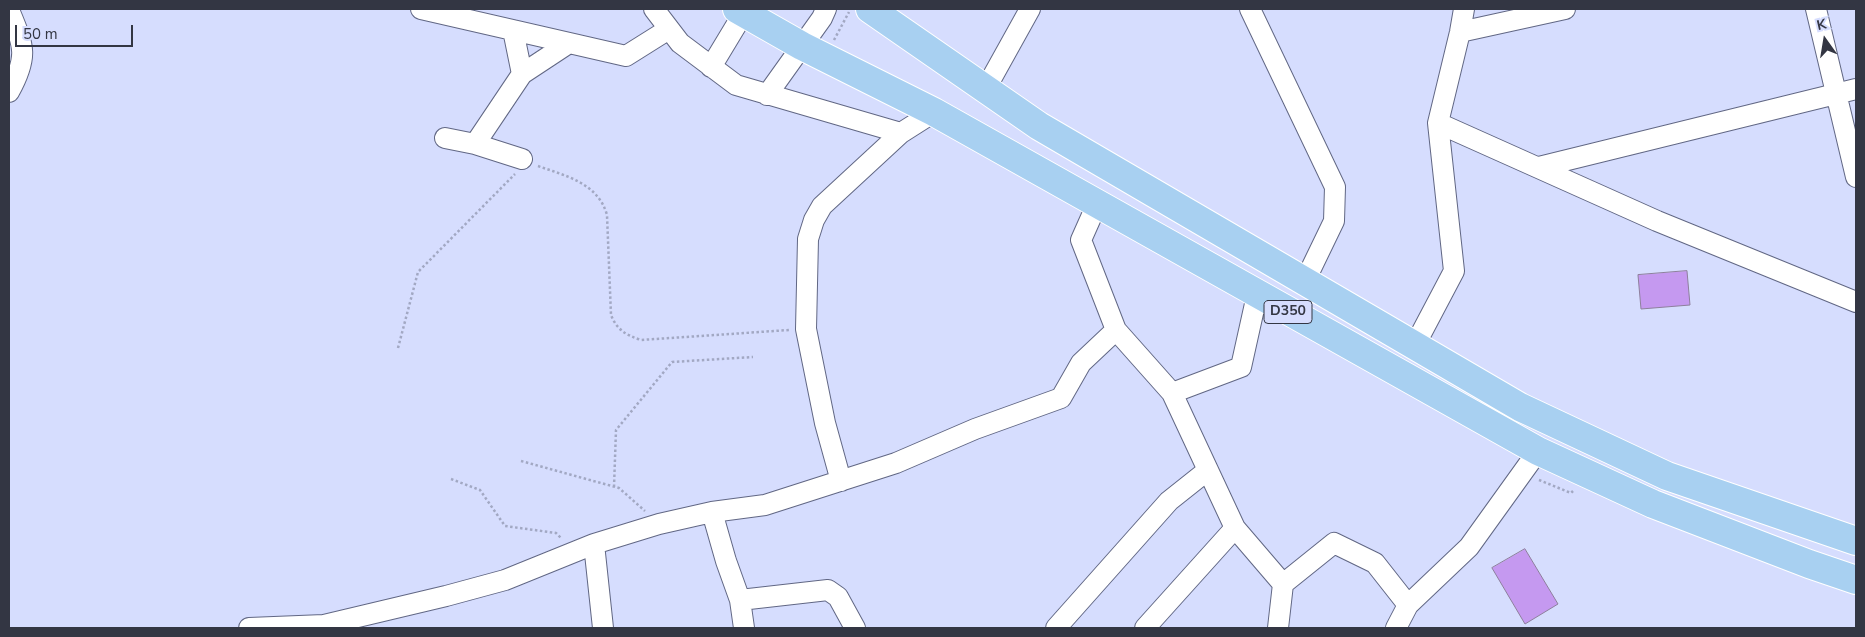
<!DOCTYPE html>
<style>
body{margin:0}
#map{position:relative;width:1865px;height:637px;overflow:hidden;background:#d6ddfe;font-family:"Nunito Sans",sans-serif}
canvas{display:block}
.frame{position:absolute;inset:0;border:10px solid #333643;pointer-events:none}
.north{position:absolute;left:1800px;top:15px;width:50px;height:50px;-webkit-text-stroke:4px #d6ddfe;paint-order:stroke;rotate:347deg;font-size:14px;font-weight:700;line-height:20px;text-align:center;color:#333643}
.north::after{content:'';display:block;margin:auto;width:18px;height:22px;background:#333643;clip-path:polygon(50% 0,100% 100%,50% 72%,0 100%)}
.scale{position:absolute;left:15px;top:25px;width:118px;height:22px;box-sizing:border-box;border:2px solid #333643;border-top:0;padding-left:6px;font-size:15px;line-height:18px;white-space:nowrap;color:#333643;-webkit-text-stroke:4px #d6ddfe;paint-order:stroke}
</style>
<div id="map">
<canvas width="1865" height="637"></canvas>
<div class="frame"></div>
<div class="north">K</div>
<div class="scale">50 m</div>
</div>
<script>
const context = document.querySelector('canvas').getContext('2d');
context.lineJoin = 'round';
function paint(path, color) {
  context.fillStyle = color;
  context.fill(path, 'evenodd');
}
function stroke(path, color, width, dash) {
  context.strokeStyle = color;
  context.lineWidth = width;
  context.lineCap = dash ? 'butt' : 'round';
  context.setLineDash(dash || []);
  context.stroke(path);
}
function write(font, color, halo, rows, align = 'center') {
  context.font = font + ' "Nunito Sans",sans-serif';
  context.lineWidth = 4;
  context.setLineDash([]);
  context.textBaseline = 'middle';
  context.strokeStyle = halo;
  context.fillStyle = color;
  for (const [text, x, y, turn = 0] of rows) {
    context.save();
    context.translate(x, y);
    context.rotate((+turn || 0) * Math.PI / 180);
    context.textAlign = isNaN(turn) ? turn : align;
    if (halo) context.strokeText(text, 0, 0);
    context.fillText(text, 0, 0);
    context.restore();
  }
}
const building = new Path2D(`
 M 1687,271 L 1690,305 L 1641,309 L 1638,275 Z
 M 1525,549 L 1558,604 L 1525,624 L 1492,568 Z`);
paint(building, '#c599f0');
stroke(building, '#8d7f9c', 1);
const minor = new Path2D(`
 M 421,9 L 626,56 L 669,29
 M 654,9 L 680,43 L 736,85 L 901,133
 M 1250,9 L 1335,187 L 1334,221 L 1305,281
 M 1816,9 L 1856,177
 M 9,10 C 24,46 29,56 9,92
 M 513,30 L 522,74
 M 1460,32 L 1565,9
 M 711,67 L 746,9
 M 985,90 L 1030,9
 M 767,95 L 822,18 L 826,9
 M 1438,123 L 1657,221 L 1856,302
 M 445,138 L 475,144 L 522,74 L 569,43
 M 475,144 L 522,159
 M 1539,167 L 1856,89
 M 1116,330 L 1172,393 L 1235,528 L 1283,584 L 1334,543 L 1375,563 L 1408,605 L 1396,628
 M 1415,345 L 1454,271 L 1438,123 L 1460,32 L 1464,9
 M 1172,393 L 1241,367 L 1257,295
 M 841,481 L 825,423 L 806,329 L 808,239 L 814,220 L 822,206 L 901,133 L 934,112
 M 712,512 L 726,561 L 740,600 L 744,628
 M 594,544 L 603,628
 M 740,600 L 828,590 L 838,597 L 855,628
 M 1408,605 L 1469,547 L 1538,451
 M 249,628 L 324,625 L 446,596 L 505,580 L 594,544 L 659,524 L 712,512 L 765,505 L 896,463 L 975,429 L 1061,398 L 1081,363 L 1116,330 L 1081,240 L 1097,204
 M 1056,628 L 1169,501 L 1208,470
 M 1145,628 L 1235,528
 M 1278,628 L 1283,584`);
const highway = new Path2D(`
 M 737,9 L 802,46 L 934,112 L 1538,451 L 1653,504 L 1809,564 L 1856,580
 M 870,9 L 1039,126 L 1520,407 L 1667,476 L 1856,541`);
stroke(minor, '#616784', 22);
stroke(highway, '#fff', 30);
stroke(new Path2D(`
 M 834,40 L 849,12
 M 538,166 C 566,176 598,183 607,215 L 611,315 C 617,330 626,335 641,340 L 789,330
 M 398,348 L 418,272 L 515,174
 M 521,461 L 619,488 L 645,511
 M 451,479 L 480,490 L 505,526 L 556,533 L 561,538
 M 1539,480 L 1571,493 L 1573,491
 M 614,487 L 616,430 L 672,362 L 753,357`), '#a2a8c3', 2.5, [2.5, 2.5]);
stroke(minor, '#fff', 20);
stroke(highway, '#a8d0f1', 28);
for (const [x, y, w] of [
 [1288,312,48]
]) {
  const box = new Path2D();
  box.roundRect(x - w / 2, y - 11.5, w, 23, 4);
  context.fillStyle = '#d6ddfe';
  context.fill(box);
  stroke(box, '#333643', 1);
}
write('bold 14px', '#333643', null, [
 ["D350",1288,312]
]);
</script>
